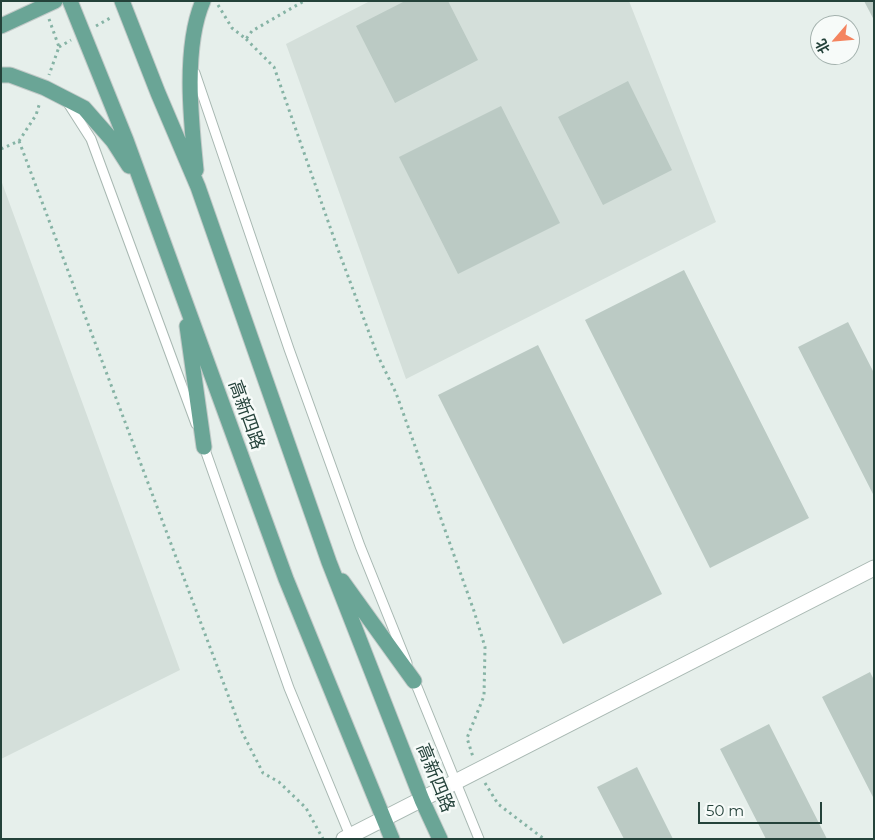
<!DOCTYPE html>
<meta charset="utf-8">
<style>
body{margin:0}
#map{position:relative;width:875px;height:840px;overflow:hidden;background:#e6efeb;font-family:Montserrat,"Noto Sans SC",sans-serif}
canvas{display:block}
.frame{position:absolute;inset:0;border:2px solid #24423a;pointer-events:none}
.north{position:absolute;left:810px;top:15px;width:50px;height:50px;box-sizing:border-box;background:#f7fbf9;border:1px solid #a3b1ad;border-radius:50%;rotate:243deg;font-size:14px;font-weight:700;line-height:20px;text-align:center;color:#24423a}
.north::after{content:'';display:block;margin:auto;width:18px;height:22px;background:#f4845f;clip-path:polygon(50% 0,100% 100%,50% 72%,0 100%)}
.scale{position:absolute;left:698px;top:802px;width:124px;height:22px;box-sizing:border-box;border:2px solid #24423a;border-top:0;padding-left:6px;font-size:15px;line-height:18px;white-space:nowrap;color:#24423a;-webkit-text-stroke:4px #f7fbf9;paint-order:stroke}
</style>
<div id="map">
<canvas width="875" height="840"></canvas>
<div class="frame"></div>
<div class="north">北</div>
<div class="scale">50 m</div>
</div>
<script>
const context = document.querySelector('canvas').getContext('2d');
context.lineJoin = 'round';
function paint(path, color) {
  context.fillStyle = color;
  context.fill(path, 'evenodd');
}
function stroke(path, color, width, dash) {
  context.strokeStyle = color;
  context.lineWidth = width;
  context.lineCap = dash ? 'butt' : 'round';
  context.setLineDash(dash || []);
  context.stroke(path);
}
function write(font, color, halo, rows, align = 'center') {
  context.font = font + ' Montserrat,"Noto Sans SC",sans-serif';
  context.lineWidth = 5;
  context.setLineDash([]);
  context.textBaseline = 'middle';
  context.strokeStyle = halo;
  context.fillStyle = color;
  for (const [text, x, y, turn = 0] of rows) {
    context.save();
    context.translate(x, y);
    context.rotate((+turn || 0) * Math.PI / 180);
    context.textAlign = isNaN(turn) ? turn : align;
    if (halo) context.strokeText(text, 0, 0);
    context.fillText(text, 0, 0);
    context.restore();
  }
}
paint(new Path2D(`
 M 370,1 L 629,1 L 716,222 L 406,379 L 286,44 Z
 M 1,180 L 180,670 L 1,759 Z`), '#d4dfda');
paint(new Path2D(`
 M 405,1 L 448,1 L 478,60 L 395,103 L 356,26 Z
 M 864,1 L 874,1 L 874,20 Z
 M 628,81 L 672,170 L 603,205 L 558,117 Z
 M 501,106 L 560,223 L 458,274 L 399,157 Z
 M 684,270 L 809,518 L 710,568 L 585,320 Z
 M 848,322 L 874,373 L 874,496 L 798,347 Z
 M 538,345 L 662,594 L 563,644 L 438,395 Z
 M 870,672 L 874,680 L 874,799 L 822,697 Z
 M 769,724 L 827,839 L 766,839 L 720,749 Z
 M 637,767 L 673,839 L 624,839 L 597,787 Z`), '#bbcac4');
const service = new Path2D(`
 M 195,73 L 289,349 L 360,546 L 407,663
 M 68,103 L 91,139 L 196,424
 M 203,444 L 289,688 L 351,838
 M 413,677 L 479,839`);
const minor = new Path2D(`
 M 344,839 L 874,568`);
const primary = new Path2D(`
 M 70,1 L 126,140 L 286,579 L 392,839
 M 122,1 L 158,93 L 198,187 L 329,562 L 422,800 L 440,839
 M 1,26 L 55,1
 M 1,75 L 10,75 L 45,88 L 84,108 L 113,141 L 129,166
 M 196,170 C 191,121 183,47 203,1
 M 187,326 L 204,447
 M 342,581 L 414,681`);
stroke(service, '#a8b8b2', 11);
stroke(minor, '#a8b8b2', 17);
stroke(primary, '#c2cac8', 17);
stroke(new Path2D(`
 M 218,5 L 232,28 L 246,39 L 252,31 L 304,1
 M 49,19 L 59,47 L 49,75
 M 96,26 L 112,17
 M 246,39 L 274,67 L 336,244 L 377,354 L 396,393 L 474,611 L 485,647 L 484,696 L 467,738 L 473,757
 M 59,47 L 71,40
 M 19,141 L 242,732 L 263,773 L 279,782 L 306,808 L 323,839
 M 1,149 L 19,141 L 36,115 L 40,102
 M 485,783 L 498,804 L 544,839`), '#86b3a5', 3, [2.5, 4]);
stroke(service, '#fff', 9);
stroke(minor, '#fff', 15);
stroke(primary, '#6aa596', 15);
write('18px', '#24423a', '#f7fbf9', [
 ["高新四路",246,415,70],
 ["高新四路",435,778,68]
]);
</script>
